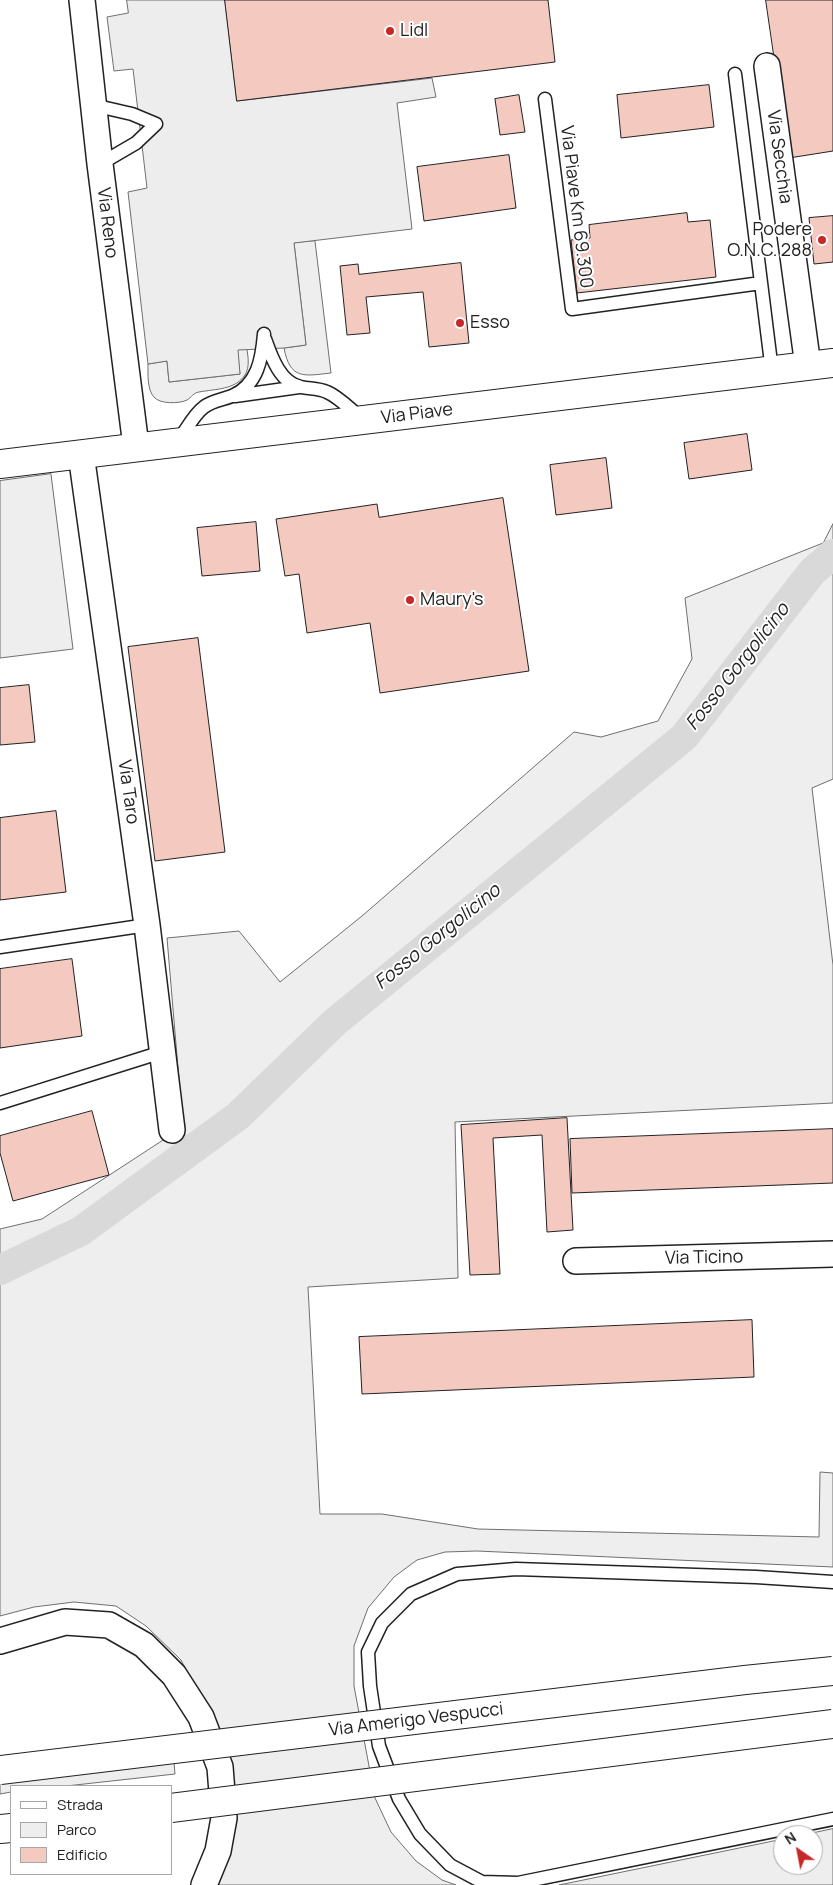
<!DOCTYPE html>
<style>
body{margin:0}
#map{position:relative;width:833px;height:1885px;overflow:hidden;background:#fff;font-family:Manrope,sans-serif}
canvas{display:block}
.legend{position:absolute;left:10px;top:1785px;width:162px;height:90px;box-sizing:border-box;background:#fff;border:1px solid #a7a7a7;margin:0;padding:6px 9px;list-style:none;font-size:15px;color:#222}
.legend li{display:flex;align-items:center;gap:10px;height:25px}
.legend b{width:25px;border:1px solid #a7a7a7}
.north{position:absolute;left:773px;top:1825px;width:50px;height:50px;box-sizing:border-box;background:#fff;border:1px solid #a7a7a7;border-radius:50%;rotate:327deg;font-size:14px;font-weight:700;line-height:20px;text-align:center;color:#222}
.north::after{content:'';display:block;margin:auto;width:18px;height:22px;background:#c62828;clip-path:polygon(50% 0,100% 100%,50% 72%,0 100%)}
</style>
<div id="map">
<canvas width="833" height="1885"></canvas>
<ul class="legend">
<li><b style="height:6px;background:#fff"></b>Strada</li>
<li><b style="height:14px;background:#eee"></b>Parco</li>
<li><b style="height:14px;background:#f3c9c0"></b>Edificio</li>
</ul>
<div class="north">N</div>
</div>
<script>
const context = document.querySelector('canvas').getContext('2d');
context.lineJoin = 'round';
function paint(path, color) {
  context.fillStyle = color;
  context.fill(path, 'evenodd');
}
function stroke(path, color, width, dash) {
  context.strokeStyle = color;
  context.lineWidth = width;
  context.lineCap = dash ? 'butt' : 'round';
  context.setLineDash(dash || []);
  context.stroke(path);
}
function write(font, color, halo, rows, align = 'center') {
  context.font = font + ' Manrope,sans-serif';
  context.lineWidth = 4;
  context.setLineDash([]);
  context.textBaseline = 'middle';
  context.strokeStyle = halo;
  context.fillStyle = color;
  for (const [text, x, y, turn = 0] of rows) {
    context.save();
    context.translate(x, y);
    context.rotate((+turn || 0) * Math.PI / 180);
    context.textAlign = isNaN(turn) ? turn : align;
    if (halo) context.strokeText(text, 0, 0);
    context.fillText(text, 0, 0);
    context.restore();
  }
}
const green = new Path2D(`
 M 315,241 L 331,373 C 304,376 290,380 284,348 L 306,345 L 294,243 Z
 M 247,349 C 248,357 250,367 245,375 C 235,390 215,389 199,392 C 193,393 192,397 187,400 C 179,404 159,404 154,397 C 147,390 148,373 148,364 L 167,361 L 169,382 L 240,374 L 237,350 Z
 M 51,474 L 73,649 L 0,658 L 0,481 Z
 M 833,524 L 833,779 L 812,788 L 833,965 L 833,1103 L 455,1122 L 458,1278 L 308,1287 L 320,1514 L 382,1514 L 478,1529 L 819,1537 L 820,1472 L 833,1473 L 833,1567 L 477,1551 L 445,1552 L 417,1560 L 394,1577 L 368,1608 L 354,1646 L 354,1686 L 375,1798 L 391,1832 L 416,1861 L 442,1880 L 456,1885 L 211,1885 L 225,1853 L 206,1710 L 181,1660 L 146,1626 L 116,1606 L 74,1602 L 34,1607 L 0,1616 L 0,1229 L 42,1219 L 183,1127 L 167,938 L 239,931 L 280,982 L 362,916 L 574,732 L 601,737 L 658,721 L 692,659 L 685,598 L 823,543 Z
 M 174,1762 L 175,1774 L 66,1786 L 11,1786 L 11,1792 L 0,1794 L 0,1781 Z
 M 833,1829 L 833,1885 L 559,1885 L 783,1839 L 783,1865 L 813,1865 L 813,1835 L 803,1835 Z`);
paint(green, '#eee');
stroke(green, '#6f6f6f', 1);
const parking = new Path2D(`
 M 127,0 L 225,0 L 237,101 L 432,78 L 436,97 L 397,103 L 412,229 L 294,243 L 306,345 L 284,348 L 238,350 L 240,374 L 169,382 L 167,361 L 148,364 L 128,192 L 147,188 L 133,69 L 114,71 L 107,17 L 128,13 Z`);
paint(parking, '#ededed');
stroke(parking, '#6f6f6f', 1);
stroke(new Path2D(`
 M 0,1270 L 81,1231 L 238,1116 L 335,1022 L 684,737 L 812,572 L 833,554`), '#d9d9d9', 30);
const building = new Path2D(`
 M 225,0 L 548,0 L 555,62 L 237,101 Z
 M 766,0 L 833,0 L 833,151 L 789,158 Z
 M 709,85 L 714,127 L 621,138 L 617,95 Z
 M 519,95 L 525,132 L 500,135 L 495,99 Z
 M 509,155 L 516,208 L 424,221 L 417,167 Z
 M 687,213 L 688,222 L 710,220 L 716,277 L 577,293 L 571,240 L 590,238 L 589,225 Z
 M 833,216 L 833,262 L 814,264 L 809,218 Z
 M 461,263 L 469,343 L 429,347 L 423,292 L 366,297 L 370,333 L 347,335 L 340,266 L 358,264 L 359,274 Z
 M 747,434 L 752,470 L 689,479 L 684,443 Z
 M 606,458 L 612,508 L 556,515 L 550,465 Z
 M 503,498 L 529,671 L 380,693 L 370,623 L 307,633 L 299,574 L 285,576 L 276,519 L 377,504 L 379,517 Z
 M 256,522 L 260,571 L 202,576 L 197,528 Z
 M 198,638 L 225,852 L 155,861 L 128,647 Z
 M 29,685 L 35,742 L 0,745 L 0,688 Z
 M 56,811 L 66,892 L 0,900 L 0,818 Z
 M 72,959 L 82,1036 L 0,1048 L 0,969 Z
 M 92,1111 L 109,1175 L 13,1201 L 0,1153 L 0,1136 Z
 M 567,1118 L 573,1230 L 547,1232 L 542,1135 L 493,1138 L 500,1274 L 470,1275 L 461,1125 Z
 M 833,1129 L 833,1183 L 572,1193 L 570,1139 Z
 M 752,1320 L 754,1377 L 362,1394 L 359,1337 Z`);
paint(building, '#f3c9c0');
stroke(building, '#222', 1);
const service = new Path2D(`
 M 735,74 L 772,371
 M 545,99 L 572,309 L 761,283
 M 93,105 L 132,114 L 156,124 L 136,143 L 100,164
 M 265,339 C 271,356 280,383 301,387 C 310,389 318,388 327,392 C 339,397 351,410 361,418
 M 235,396 L 299,387
 M 178,441 C 186,431 193,415 204,407 C 213,400 222,400 232,396 C 258,385 262,358 264,334
 M 0,947 L 147,925
 M 0,1103 L 162,1052
 M 833,1582 L 756,1577 L 516,1569 L 457,1574 L 411,1594 L 382,1623 L 368,1652 L 370,1686 L 379,1746 L 399,1799 L 420,1834 L 450,1865 L 482,1882 L 518,1883 L 833,1819`);
const minor = new Path2D(`
 M 82,0 L 100,164 L 136,446
 M 767,66 L 808,366
 M 81,454 L 147,925 L 172,1130
 M 576,1261 L 833,1254
 M 0,1641 L 65,1622 L 109,1625 L 144,1645 L 174,1675 L 201,1717 L 220,1767 L 224,1818 L 218,1851 L 204,1885`);
const tertiary = new Path2D(`
 M 0,1829 L 11,1828`);
const secondary = new Path2D(`
 M 0,464 L 833,363`);
stroke(service, '#222', 15);
stroke(minor, '#222', 28);
stroke(tertiary, '#222', 30);
stroke(secondary, '#222', 30);
stroke(service, '#fff', 12);
stroke(minor, '#fff', 25);
stroke(tertiary, '#fff', 28);
stroke(secondary, '#fff', 28);
const tertiaryBridge = new Path2D(`
 M 0,1770 L 745,1680 L 833,1671
 M 171,1808 L 833,1724`);
stroke(tertiaryBridge, '#222', 30, []);
stroke(tertiaryBridge, '#fff', 28);
for (const [x, y, r, color] of [
 [390,31,5,"#c62828"],
 [822,240,5,"#c62828"],
 [460,323,5,"#c62828"],
 [410,600,5,"#c62828"]
]) {
  const dot = new Path2D();
  dot.arc(x, y, r, 0, 2 * Math.PI);
  context.fillStyle = color;
  context.fill(dot);
  stroke(dot, '#fff', 2);
}
write('18px', '#222', '#fff', [
 ["Lidl",400,31],
 ["Podere",812,230,"right"],
 ["O.N.C. 288",812,251,"right"],
 ["Esso",470,323],
 ["Maury's",420,600]
], 'left');
write('18px', '#222', '#fff', [
 ["Via Secchia",779,157,82],
 ["Via Piave Km 69.300",576,207,83],
 ["Via Reno",107,223,83],
 ["Via Piave",417,414,-7],
 ["Via Taro",128,792,82],
 ["Via Ticino",704,1258,-1],
 ["Via Amerigo Vespucci",416,1720,-7]
]);
write('italic 19px', '#222', '#fff', [
 ["Fosso Gorgolicino",738,667,-52],
 ["Fosso Gorgolicino",438,937,-39]
]);
</script>
